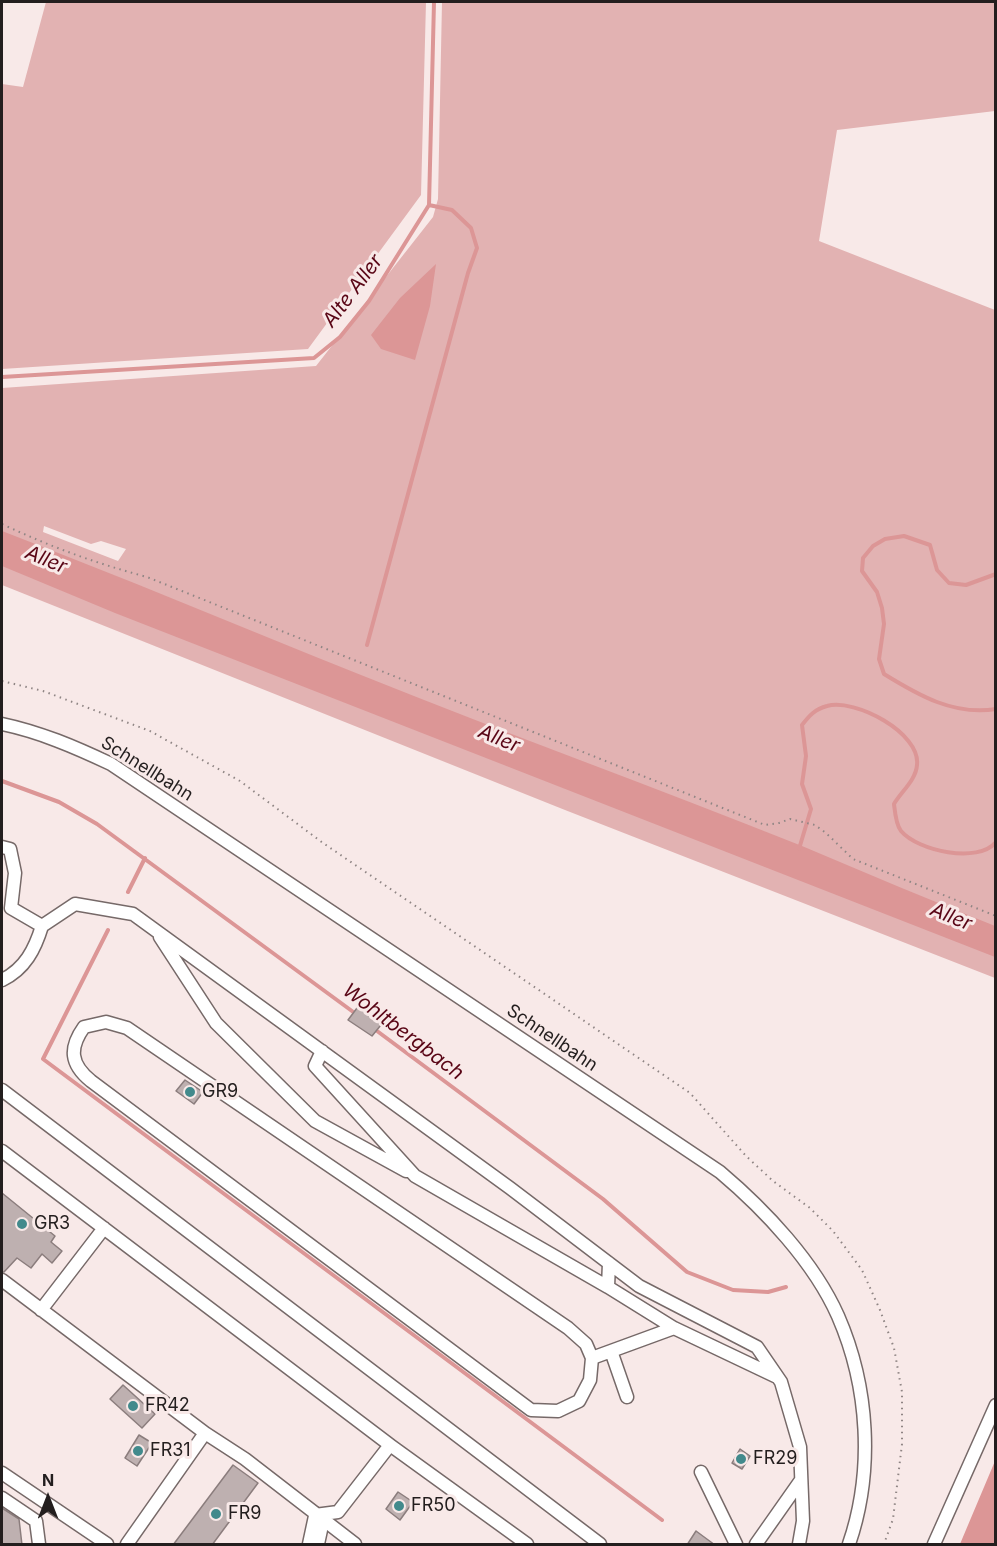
<!DOCTYPE html>
<style>
body{margin:0}
#map{position:relative;width:997px;height:1546px;overflow:hidden;background:#f8e9e8;font-family:Inter,sans-serif}
canvas{display:block}
.frame{position:absolute;inset:0;border:3px solid #231e1e;pointer-events:none}
.north{position:absolute;left:18px;top:1468px;width:60px;height:60px;-webkit-text-stroke:4px #f8e9e8;paint-order:stroke;rotate:0deg;font-size:16px;font-weight:700;line-height:24px;text-align:center;color:#231e1e}
.north::after{content:'';display:block;margin:auto;width:21px;height:27px;background:#231e1e;clip-path:polygon(50% 0,100% 100%,50% 72%,0 100%)}
</style>
<div id="map">
<canvas width="997" height="1546"></canvas>
<div class="frame"></div>
<div class="north">N</div>
</div>
<script>
const context = document.querySelector('canvas').getContext('2d');
context.lineJoin = 'round';
function paint(path, color) {
  context.fillStyle = color;
  context.fill(path, 'evenodd');
}
function stroke(path, color, width, dash) {
  context.strokeStyle = color;
  context.lineWidth = width;
  context.lineCap = dash ? 'butt' : 'round';
  context.setLineDash(dash || []);
  context.stroke(path);
}
function write(font, color, halo, rows, align = 'center') {
  context.font = font + ' Inter,sans-serif';
  context.lineWidth = 6;
  context.setLineDash([]);
  context.textBaseline = 'middle';
  context.strokeStyle = halo;
  context.fillStyle = color;
  for (const [text, x, y, turn = 0] of rows) {
    context.save();
    context.translate(x, y);
    context.rotate((+turn || 0) * Math.PI / 180);
    context.textAlign = isNaN(turn) ? turn : align;
    if (halo) context.strokeText(text, 0, 0);
    context.fillText(text, 0, 0);
    context.restore();
  }
}
paint(new Path2D(`
 M 46,2 L 426,2 L 421,195 L 308,349 L 2,369 L 2,84 L 23,87 Z
 M 442,2 L 995,2 L 995,111 L 837,130 L 819,241 L 995,310 L 995,978 L 565,810 L 2,585 L 2,388 L 316,366 L 433,217 L 438,199 ZM 44,526 L 91,544 L 101,541 L 126,549 L 118,561 L 43,532 Z`), '#e2b2b2');
paint(new Path2D(`
 M 436,264 L 430,306 L 415,360 L 381,349 L 371,335 L 400,298 Z
 M 2,531 C 122,577 241,627 361,675 C 507,734 655,787 802,846 C 866,873 930,900 995,926 L 995,957 L 115,613 L 2,566 Z
 M 995,1461 L 995,1544 L 960,1544 Z`), '#dc9696');
stroke(new Path2D(`
 M 2,377 L 314,358 L 340,337 L 369,301 L 429,205 L 434,2
 M 996,574 L 966,585 L 949,583 L 937,570 L 930,545 L 904,536 L 885,539 L 873,546 L 863,558 L 862,571 L 877,592 L 882,608 L 884,624 L 879,659 L 884,674 C 918,695 954,716 996,709
 M 367,645 L 468,273 L 477,248 L 471,228 L 452,210 L 429,205
 M 2,781 L 59,802 L 97,824 L 356,1014
 M 799,849 L 811,809 L 802,784 L 806,756 L 802,725 C 809,716 815,709 827,706 C 855,698 921,733 917,765 C 916,780 901,792 894,804 C 895,813 896,825 901,831 C 918,851 978,864 996,842
 M 128,892 L 145,858
 M 108,930 L 43,1059 L 662,1520
 M 373,1028 L 603,1199 L 687,1272 L 733,1290 L 768,1292 L 786,1287`), '#dc9696', 4);
const building = new Path2D(`
 M 360,1004 L 385,1020 L 372,1036 L 348,1020 Z
 M 185,1080 L 203,1092 L 194,1104 L 176,1091 Z
 M 2,1193 L 55,1236 L 51,1242 L 62,1251 L 52,1263 L 42,1254 L 31,1268 L 17,1258 L 4,1272 L 2,1272 Z
 M 123,1385 L 155,1414 L 142,1428 L 110,1399 Z
 M 139,1435 L 152,1443 L 137,1466 L 125,1458 Z
 M 740,1449 L 750,1456 L 742,1469 L 732,1463 Z
 M 233,1465 L 258,1483 L 212,1545 L 173,1545 Z
 M 398,1492 L 413,1502 L 400,1520 L 386,1509 Z
 M 2,1508 L 19,1519 L 22,1545 L 2,1545 Z
 M 696,1531 L 715,1545 L 687,1545 Z`);
paint(building, '#beb0b0');
stroke(building, '#8b7d7d', 1.5);
const minor = new Path2D(`
 M 2,724 C 40,732 75,747 111,764 L 720,1172 C 765,1210 814,1262 838,1316 C 869,1387 874,1471 849,1544
 M 2,847 L 10,849 L 15,873 L 11,908 L 42,926 L 75,904 L 133,914 L 510,1188 L 639,1286 L 757,1347 L 781,1382 L 800,1447 L 803,1521 L 799,1544
 M 160,937 L 216,1023 L 315,1121 L 406,1171
 M 2,980 C 25,969 35,949 42,926
 M 106,1022 L 127,1028 L 568,1328 L 586,1344 L 592,1358 L 590,1380 L 579,1401 L 558,1411 L 531,1410 L 91,1081 C 70,1064 69,1048 84,1027 Z
 M 322,1051 L 315,1066 L 415,1176 L 608,1287
 M 2,1090 L 600,1544
 M 2,1151 L 390,1445 L 527,1544
 M 609,1263 L 608,1287 L 674,1328
 M 2,1280 L 205,1433
 M 41,1310 L 104,1228
 M 611,1351 L 627,1397
 M 592,1358 L 674,1328 L 777,1377
 M 701,1472 L 736,1544
 M 2,1473 L 107,1544
 M 2,1498 L 36,1521 L 39,1544
 M 315,1515 L 338,1512 L 390,1445
 M 315,1516 L 321,1530 L 318,1544
 M 127,1544 L 205,1433 L 245,1459 L 355,1544
 M 309,1544 L 315,1516
 M 756,1544 L 801,1480
 M 934,1544 L 996,1405`);
stroke(minor, '#766968', 15);
stroke(new Path2D(`
 M 2,524 C 51,547 95,563 147,577 L 765,825 L 779,823 L 790,819 L 815,825 L 826,833 L 853,859 L 996,916
 M 2,681 L 43,691 L 150,731 L 240,781 L 323,843 L 690,1093 L 746,1156 L 773,1181 L 810,1208 L 833,1231 L 862,1270 L 880,1310 L 894,1348 L 902,1392 L 902,1444 L 893,1519 L 884,1544`), '#8f8584', 2, [1.5, 4.5]);
stroke(minor, '#fff', 12);
for (const [x, y, r, color] of [
 [190,1092,6,"#428a8c"],
 [22,1224,6,"#428a8c"],
 [133,1406,6,"#428a8c"],
 [138,1451,6,"#428a8c"],
 [741,1459,6,"#428a8c"],
 [399,1506,6,"#428a8c"],
 [216,1514,6,"#428a8c"]
]) {
  const dot = new Path2D();
  dot.arc(x, y, r, 0, 2 * Math.PI);
  context.fillStyle = color;
  context.fill(dot);
  stroke(dot, '#f8e9e8', 2);
}
write('18px', '#231e1e', '#f8e9e8', [
 ["Schnellbahn",147,769,32],
 ["Schnellbahn",552,1038,34]
]);
write('18px', '#231e1e', '#f8e9e8', [
 ["GR9",202,1092],
 ["GR3",34,1224],
 ["FR42",145,1406],
 ["FR31",150,1451],
 ["FR29",753,1459],
 ["FR50",411,1506],
 ["FR9",228,1514]
], 'left');
write('italic 20px', '#590515', '#f8e9e8', [
 ["Alte Aller",353,291,-53],
 ["Aller",46,560,22],
 ["Aller",499,739,22],
 ["Aller",951,917,22],
 ["Wohltbergbach",403,1032,37]
]);
</script>
